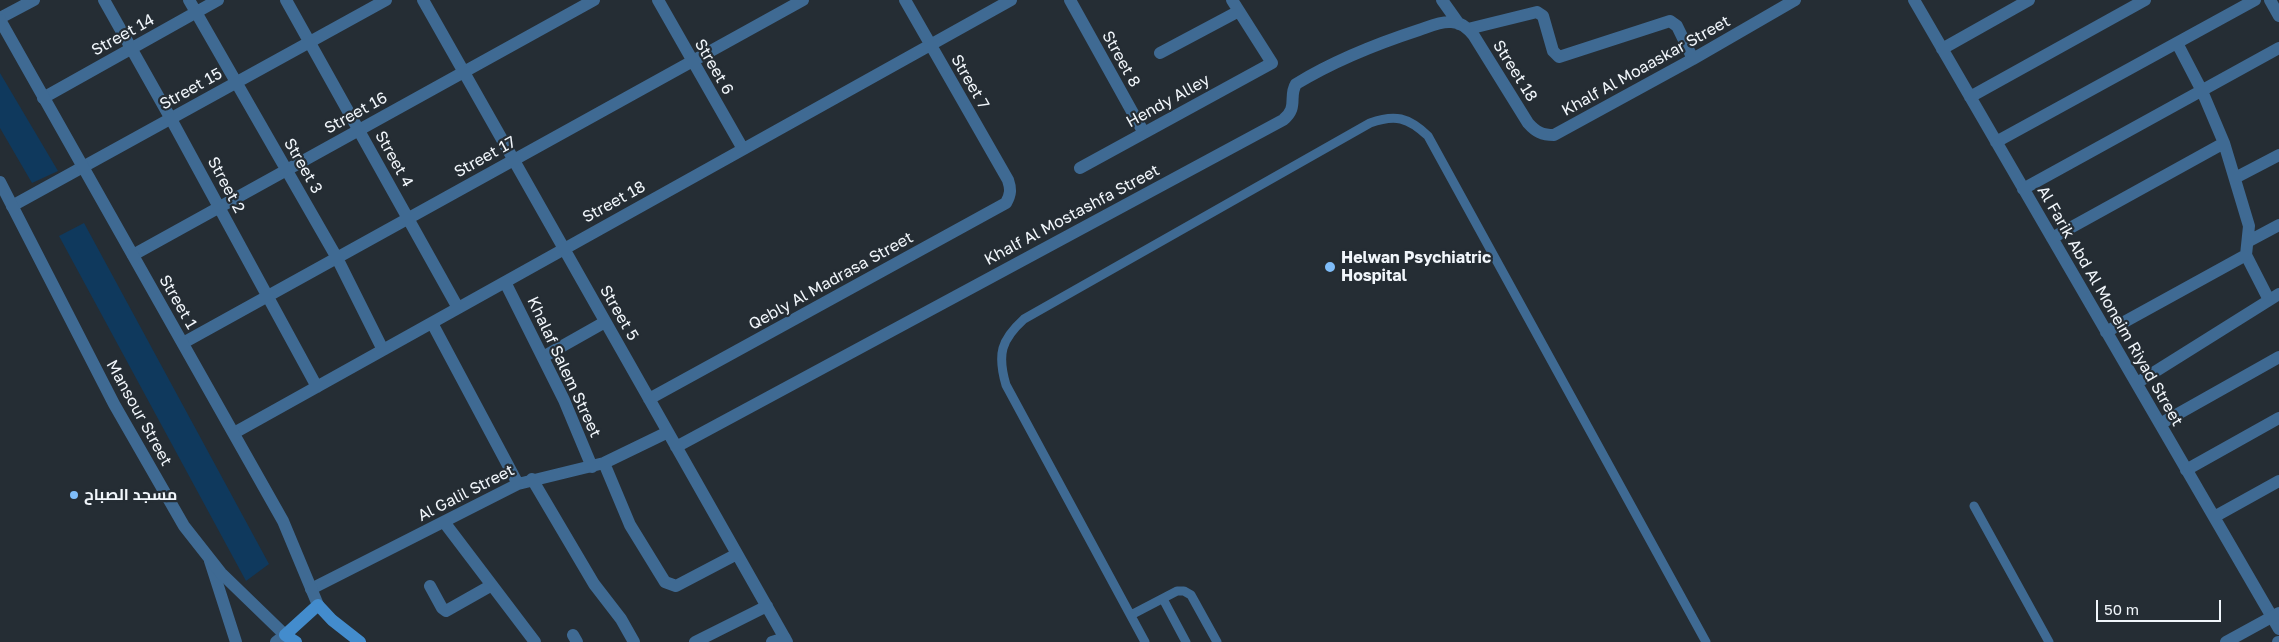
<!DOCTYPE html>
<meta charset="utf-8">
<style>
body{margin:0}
#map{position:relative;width:2279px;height:642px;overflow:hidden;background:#252d34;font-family:"Golos Text",sans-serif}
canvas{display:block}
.scale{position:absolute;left:2096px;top:600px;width:125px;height:22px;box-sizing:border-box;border:2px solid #f1f6fb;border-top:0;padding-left:6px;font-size:15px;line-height:18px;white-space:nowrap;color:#f1f6fb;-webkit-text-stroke:4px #252d34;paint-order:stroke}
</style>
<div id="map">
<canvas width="2279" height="642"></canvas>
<div class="scale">50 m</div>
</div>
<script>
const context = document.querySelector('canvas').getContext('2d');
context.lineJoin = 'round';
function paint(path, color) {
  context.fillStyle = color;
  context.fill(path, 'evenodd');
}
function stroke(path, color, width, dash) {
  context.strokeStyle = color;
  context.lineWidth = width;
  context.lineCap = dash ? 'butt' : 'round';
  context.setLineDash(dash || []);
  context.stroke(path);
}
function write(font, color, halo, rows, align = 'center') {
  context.font = font + ' "Golos Text",Cairo,sans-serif';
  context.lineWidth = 4.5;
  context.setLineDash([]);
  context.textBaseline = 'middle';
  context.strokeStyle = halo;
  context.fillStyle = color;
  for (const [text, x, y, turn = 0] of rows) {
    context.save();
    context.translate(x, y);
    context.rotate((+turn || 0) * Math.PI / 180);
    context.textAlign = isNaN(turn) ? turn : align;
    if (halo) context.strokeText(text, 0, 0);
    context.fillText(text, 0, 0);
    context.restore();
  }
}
paint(new Path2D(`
 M 0,73 L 58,171 L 32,183 L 0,128 Z
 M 84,223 L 269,564 L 246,581 L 59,236 Z`), '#0f395d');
stroke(new Path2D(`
 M 1974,506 L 2049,642
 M 1163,599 L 1186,642
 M 1131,615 L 1177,591 L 1184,591 L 1191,595 L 1217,642
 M 1145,642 L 1006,385 C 997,354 1001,340 1024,319 L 1370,123 C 1395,114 1408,117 1428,136 L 1706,642`), '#3f6a93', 9);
stroke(new Path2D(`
 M 104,0 L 171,119 L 317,387
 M 189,0 L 337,258 L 383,350
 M 286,0 L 458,308
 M 423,0 L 787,642
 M 658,0 L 743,149
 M 1070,0 L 1144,133
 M 1442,0 L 1459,24
 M 1914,0 L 2279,629
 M 2270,0 L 2279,16
 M 0,18 L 34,0
 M 1468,29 L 1537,12 L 1543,16 L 1553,51 L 1559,57 L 1670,21 L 1677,26 L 1693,59
 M 2177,43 L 2202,91 L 2224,143 L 2249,226 L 2246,255 L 2269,300
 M 1942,49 L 2029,0
 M 1160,53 L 1239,11
 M 1970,97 L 2145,0
 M 43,98 L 218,0
 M 1996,142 L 2255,0
 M 1080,168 L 1272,63 L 1232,0
 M 2235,178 L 2279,155
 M 2023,189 L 2279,48
 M 12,206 L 386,0
 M 2052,238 L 2224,143
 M 2249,241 L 2279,225
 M 133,255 L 594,0
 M 505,282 L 564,400 L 592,467
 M 432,323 L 518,484
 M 2106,332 L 2246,255
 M 183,343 L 803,0
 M 543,357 L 605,322
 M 2137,383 L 2279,294
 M 649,399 L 1006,203 C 1011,194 1011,189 1008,180 L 905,0
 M 2160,424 L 2279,357
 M 234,433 L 1011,0
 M 676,447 L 1283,120 C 1299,107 1288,97 1296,84 C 1332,62 1379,43 1419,30 C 1428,27 1439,22 1449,22 C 1460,21 1468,28 1474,36 L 1528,123 C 1536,132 1542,135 1554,135 L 1693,59 L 1795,0
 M 604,463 L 630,525 L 665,582 L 676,586 L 737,554
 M 2186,470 L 2279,418
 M 532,479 L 594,584 L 621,619 L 634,642
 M 2214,517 L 2279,481
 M 444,522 L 535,642
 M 210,561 L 236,642
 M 430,586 L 442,608 L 446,611 L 492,585
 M 311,589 L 518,484 L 604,463 L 668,432
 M 573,635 L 577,642
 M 276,642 L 285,635
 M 695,642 L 767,606
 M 772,642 L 785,638`), '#3f6a93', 12);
stroke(new Path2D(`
 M 0,20 L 283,521 L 318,605
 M 0,182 L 114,404 L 184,526 L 221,573 L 285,635
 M 2226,642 L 2279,613
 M 2278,642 L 2279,642`), '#3f6a93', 12);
stroke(new Path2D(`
 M 296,642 L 285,635 L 318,605 L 332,620 L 360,642`), '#438ccd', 12);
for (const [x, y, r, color] of [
 [1330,267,6,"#7fbdf9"],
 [74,495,5,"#7fbdf9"]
]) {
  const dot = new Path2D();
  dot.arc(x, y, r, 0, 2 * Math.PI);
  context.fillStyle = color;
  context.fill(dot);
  stroke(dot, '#252d34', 2);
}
write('16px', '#f1f6fb', '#252d34', [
 ["Street 14",123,35,-29],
 ["Street 8",1121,59,61],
 ["Khalf Al Moaaskar Street",1646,66,-29],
 ["Street 6",714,67,60],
 ["Street 18",1515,71,58],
 ["Street 7",970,82,60],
 ["Street 15",191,89,-29],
 ["Hendy Alley",1168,101,-29],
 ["Street 16",356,113,-29],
 ["Street 17",485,157,-29],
 ["Street 4",394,159,61],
 ["Street 3",303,166,60],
 ["Street 2",226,185,62],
 ["Street 18",614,202,-29],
 ["Khalf Al Mostashfa Street",1072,215,-28],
 ["Qebly Al Madrasa Street",831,281,-29],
 ["Street 1",178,302,60],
 ["Al Farik Abd Al Moneim Riyad Street",2110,306,60],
 ["Street 5",619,313,60],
 ["Khalaf Salem Street",564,367,65],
 ["Mansour Street",139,413,61],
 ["Al Galil Street",466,493,-27]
]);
write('bold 16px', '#f1f6fb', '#252d34', [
 ["Helwan Psychiatric",1341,258],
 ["Hospital",1341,276],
 ["مسجد الصباح",84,495]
], 'left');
</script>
